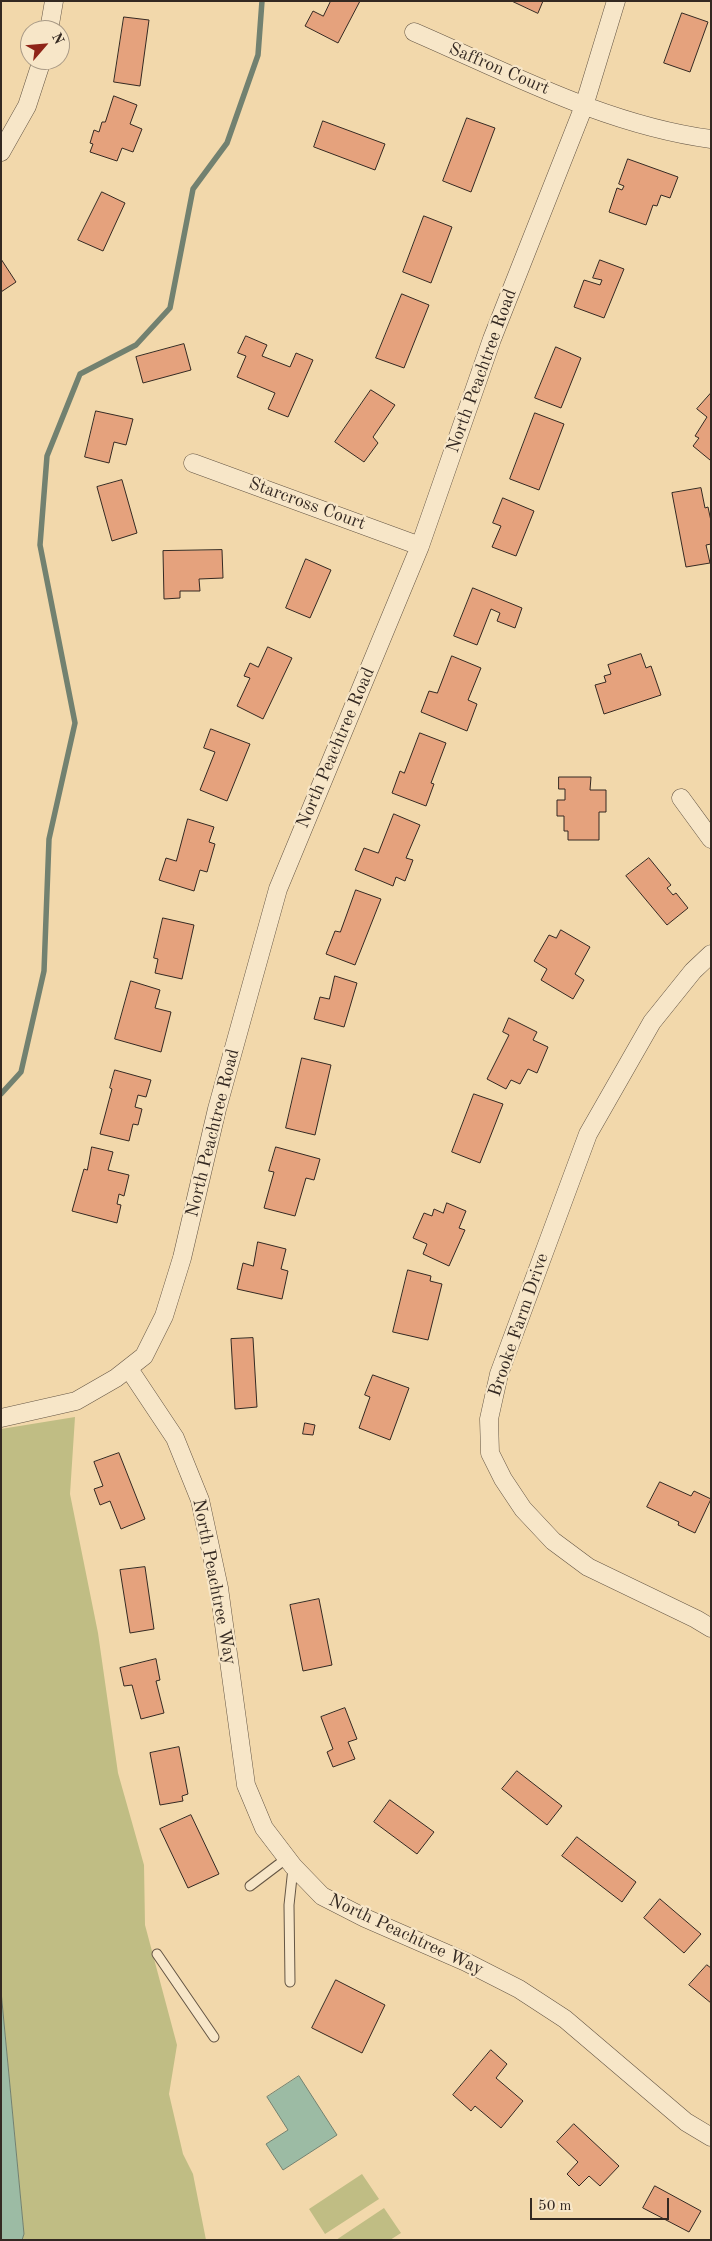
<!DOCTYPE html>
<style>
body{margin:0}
#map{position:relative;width:712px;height:2241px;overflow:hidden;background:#f2d8ab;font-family:"Old Standard TT",serif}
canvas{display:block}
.frame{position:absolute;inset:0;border:2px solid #342922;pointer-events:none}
.north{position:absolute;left:20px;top:20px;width:50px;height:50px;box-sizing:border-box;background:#f7e6c8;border:1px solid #a99a86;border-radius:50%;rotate:63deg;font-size:14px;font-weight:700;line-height:20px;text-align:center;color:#342922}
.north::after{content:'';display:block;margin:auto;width:18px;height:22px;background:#8f2418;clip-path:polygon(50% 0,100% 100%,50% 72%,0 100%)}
.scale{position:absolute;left:530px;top:2198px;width:139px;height:22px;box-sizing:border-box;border:2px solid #342922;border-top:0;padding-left:6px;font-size:15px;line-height:18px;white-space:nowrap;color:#342922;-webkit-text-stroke:4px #f7e6c8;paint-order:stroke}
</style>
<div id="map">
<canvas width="712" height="2241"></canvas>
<div class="frame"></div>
<div class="north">N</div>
<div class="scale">50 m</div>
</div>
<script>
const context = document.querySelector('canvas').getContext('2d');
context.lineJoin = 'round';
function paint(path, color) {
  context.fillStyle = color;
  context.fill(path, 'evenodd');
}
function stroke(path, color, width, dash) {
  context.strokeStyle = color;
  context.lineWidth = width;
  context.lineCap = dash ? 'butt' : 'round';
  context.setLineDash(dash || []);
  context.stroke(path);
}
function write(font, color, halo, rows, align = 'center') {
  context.font = font + ' "Old Standard TT",serif';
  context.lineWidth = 4.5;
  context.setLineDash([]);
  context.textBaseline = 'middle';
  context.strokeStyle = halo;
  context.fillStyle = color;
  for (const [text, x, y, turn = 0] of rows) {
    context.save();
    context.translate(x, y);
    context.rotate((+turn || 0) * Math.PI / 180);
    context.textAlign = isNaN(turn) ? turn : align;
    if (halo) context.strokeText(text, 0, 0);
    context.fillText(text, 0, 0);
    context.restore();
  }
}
paint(new Path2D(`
 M 75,1417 L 70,1494 L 98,1633 L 118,1773 L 144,1865 L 145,1925 L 177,2045 L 169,2094 L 183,2154 L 193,2174 L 206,2240 L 22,2240 L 24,2234 L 1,1991 L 1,1429 Z
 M 362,2174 L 379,2199 L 325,2234 L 309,2209 Z
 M 384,2208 L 401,2233 L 390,2240 L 336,2240 Z`), '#c0bd84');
const water = new Path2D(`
 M 1,1991 L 24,2234 L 22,2240 L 1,2240 Z
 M 299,2076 L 337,2135 L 283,2170 L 266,2144 L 288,2130 L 267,2097 Z`);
paint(water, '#9cbba4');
stroke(water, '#728170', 1);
stroke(new Path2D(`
 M 1,1094 L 21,1072 L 44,971 L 49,839 L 75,723 L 40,545 L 47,456 L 80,374 L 136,345 L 170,308 L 193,189 L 227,143 L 258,55 L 262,1`), '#728170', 5.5);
const building = new Path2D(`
 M 331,1 L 360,1 L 338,43 L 305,26 L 313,11 L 323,16 Z
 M 512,1 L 543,1 L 538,13 Z
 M 682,13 L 708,22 L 690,72 L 664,63 Z
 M 124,17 L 149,20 L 140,86 L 114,82 Z
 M 114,96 L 137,105 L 130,124 L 142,129 L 133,152 L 122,148 L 117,161 L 90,152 L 93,144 L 90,143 L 94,130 L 99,132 L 102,122 L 105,122 Z
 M 467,118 L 495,128 L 471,192 L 443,181 Z
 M 323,121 L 385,144 L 375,170 L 314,147 Z
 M 628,159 L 678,177 L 670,198 L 661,195 L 657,206 L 653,205 L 646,225 L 609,212 L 617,188 L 622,190 L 624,186 L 619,184 Z
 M 102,192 L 125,203 L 103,251 L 78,240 Z
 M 424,216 L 452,227 L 431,283 L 403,272 Z
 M 1,259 L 16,282 L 1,292 Z
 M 600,260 L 624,269 L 604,318 L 574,307 L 584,280 L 600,285 L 602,280 L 593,278 Z
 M 402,294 L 429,305 L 404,368 L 376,358 Z
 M 246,336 L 267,345 L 262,356 L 290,367 L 296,353 L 313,360 L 288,417 L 268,409 L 275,393 L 237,377 L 246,356 L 238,353 Z
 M 184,344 L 191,370 L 143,383 L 136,357 Z
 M 556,347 L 581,358 L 561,408 L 535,398 Z
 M 371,390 L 395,405 L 373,437 L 378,443 L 364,462 L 335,442 Z
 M 711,393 L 711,459 L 710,460 L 693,446 L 699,438 L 695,436 L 707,417 L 697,409 Z
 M 96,411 L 133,419 L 126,445 L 114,442 L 109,463 L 85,457 Z
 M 535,413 L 564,424 L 539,490 L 510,479 Z
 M 122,480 L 137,533 L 112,541 L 97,487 Z
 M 701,488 L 705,508 L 708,507 L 711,521 L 711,544 L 706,545 L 710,563 L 686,567 L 672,493 Z
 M 503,498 L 534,511 L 516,556 L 492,547 L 501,526 L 493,523 Z
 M 222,550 L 223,578 L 199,579 L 200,591 L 180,591 L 180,598 L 164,599 L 163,551 Z
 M 306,559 L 331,570 L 310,618 L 286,608 Z
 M 473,588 L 522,608 L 515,628 L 497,621 L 500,613 L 491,609 L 477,645 L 454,636 Z
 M 268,647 L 292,658 L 263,719 L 237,706 L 250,678 L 244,676 L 250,663 L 258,667 Z
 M 641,654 L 646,668 L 651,666 L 661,695 L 604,714 L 595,685 L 606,682 L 604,676 L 611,674 L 608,665 Z
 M 452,656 L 481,668 L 468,700 L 477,704 L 467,731 L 421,712 L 429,691 L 437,693 Z
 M 211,729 L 250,744 L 227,801 L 200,790 L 215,752 L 204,748 Z
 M 420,733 L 446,743 L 431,783 L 434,784 L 426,806 L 392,793 L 400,771 L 404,773 Z
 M 559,777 L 591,777 L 590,790 L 606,790 L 606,812 L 599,812 L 599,840 L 568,840 L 568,831 L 564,831 L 564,816 L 557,816 L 557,800 L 565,800 L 565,789 L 559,789 Z
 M 394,814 L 420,825 L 406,858 L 413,860 L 405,881 L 396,877 L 393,886 L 355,870 L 364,848 L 378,853 Z
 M 188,819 L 214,827 L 209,842 L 215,844 L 207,872 L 200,870 L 194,891 L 159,880 L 166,858 L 176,861 Z
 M 649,858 L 671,885 L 667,888 L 673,895 L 676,893 L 688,908 L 667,925 L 626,876 Z
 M 356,890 L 381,899 L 355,965 L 326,954 L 335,931 L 340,932 Z
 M 163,918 L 194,925 L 182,979 L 155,973 L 158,959 L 154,958 Z
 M 561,930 L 590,947 L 575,974 L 584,980 L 573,999 L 541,980 L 547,969 L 534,961 L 549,935 L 556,938 Z
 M 335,976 L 357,983 L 344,1027 L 314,1019 L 320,997 L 329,999 Z
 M 131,981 L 160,990 L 155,1008 L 171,1012 L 161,1052 L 115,1039 Z
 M 509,1018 L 537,1032 L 533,1040 L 548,1047 L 537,1073 L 528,1069 L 520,1084 L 511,1080 L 506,1089 L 487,1079 L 509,1035 L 503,1032 Z
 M 302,1058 L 331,1065 L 315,1135 L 286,1128 Z
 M 115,1070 L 151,1080 L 146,1097 L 138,1095 L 135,1107 L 142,1109 L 138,1125 L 133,1124 L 129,1141 L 100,1134 L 112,1089 L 110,1088 Z
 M 474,1094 L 503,1104 L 480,1163 L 452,1152 Z
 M 92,1147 L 113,1152 L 108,1170 L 129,1175 L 124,1196 L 119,1194 L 117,1204 L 121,1205 L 117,1223 L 72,1211 L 84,1169 L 87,1170 Z
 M 276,1147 L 320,1159 L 314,1180 L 306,1178 L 295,1216 L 264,1208 L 274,1172 L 269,1171 Z
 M 447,1203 L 466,1211 L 459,1228 L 465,1230 L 449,1266 L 423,1254 L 427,1244 L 413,1238 L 424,1213 L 432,1216 L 434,1209 L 443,1213 Z
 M 258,1242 L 286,1249 L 281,1269 L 288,1271 L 282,1299 L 237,1289 L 243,1263 L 253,1266 Z
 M 408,1270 L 431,1276 L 430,1281 L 442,1284 L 428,1340 L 393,1332 Z
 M 253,1338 L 257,1407 L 235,1409 L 231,1339 Z
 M 373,1375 L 409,1388 L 390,1440 L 359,1428 L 370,1397 L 365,1395 Z
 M 305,1423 L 315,1425 L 313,1435 L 303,1434 Z
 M 119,1453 L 145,1519 L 121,1529 L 110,1501 L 100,1505 L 94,1489 L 103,1486 L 94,1462 Z
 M 660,1482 L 691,1496 L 694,1491 L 711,1499 L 695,1533 L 678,1525 L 679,1522 L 647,1507 Z
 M 145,1567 L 154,1629 L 130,1633 L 120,1570 Z
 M 319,1599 L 332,1665 L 303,1671 L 290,1605 Z
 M 156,1659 L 160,1680 L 156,1681 L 164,1713 L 141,1719 L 132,1685 L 124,1686 L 120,1668 Z
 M 345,1708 L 357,1739 L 348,1742 L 355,1759 L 333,1767 L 327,1752 L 333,1749 L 321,1717 Z
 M 179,1747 L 188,1794 L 182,1796 L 183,1801 L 160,1805 L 150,1753 Z
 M 517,1771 L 562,1806 L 547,1825 L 502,1789 Z
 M 390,1800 L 434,1832 L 417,1854 L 374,1822 Z
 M 191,1815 L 219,1874 L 188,1888 L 160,1829 Z
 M 577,1837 L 636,1882 L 622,1902 L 562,1856 Z
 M 660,1899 L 701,1934 L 684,1953 L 644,1918 Z
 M 707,1965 L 711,1968 L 711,2003 L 689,1985 Z
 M 336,1980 L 385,2005 L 362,2053 L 312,2028 Z
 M 491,2050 L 507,2064 L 496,2078 L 523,2101 L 501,2128 L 475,2106 L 471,2111 L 453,2095 Z
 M 574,2124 L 619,2166 L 600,2186 L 589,2176 L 579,2186 L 567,2174 L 578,2162 L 557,2142 Z
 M 655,2186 L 701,2211 L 689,2232 L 643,2208 Z`);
paint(building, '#e5a27d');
stroke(building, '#342922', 1);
const lane = new Path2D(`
 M 250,1886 L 287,1858
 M 157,1954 L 214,2037
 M 290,1982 L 289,1905 L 293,1868`);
const street = new Path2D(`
 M 49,30 L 54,1
 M 414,32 C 509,73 606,125 711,139
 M 1,152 L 27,106 L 42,60
 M 193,463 L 420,546
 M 681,798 L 711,839
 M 711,954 L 693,971 L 652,1022 L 588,1134 L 499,1374 L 489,1419 L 490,1453 L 503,1479 L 523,1509 L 553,1541 L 588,1567 L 696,1619 L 711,1628
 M 129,1369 L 175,1438 L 200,1500 L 219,1588 L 246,1785 L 264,1828 L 293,1866 L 322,1896 L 365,1918 L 466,1962 L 519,1989 L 565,2019 L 686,2122 L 711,2137
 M 1,1418 L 76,1401 L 116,1378 L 144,1356 L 164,1316 L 182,1258 L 217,1109 L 278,889 L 420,546 L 492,339 L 584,106 L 616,1`);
stroke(lane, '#645544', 11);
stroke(street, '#645544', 19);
stroke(lane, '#f7e6c8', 9);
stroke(street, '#f7e6c8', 18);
write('18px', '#342922', '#f7e6c8', [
 ["Saffron Court",499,69,23],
 ["North Peachtree Road",482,371,-70],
 ["Starcross Court",307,504,20],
 ["North Peachtree Road",336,748,-67],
 ["North Peachtree Road",213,1133,-76],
 ["Brooke Farm Drive",519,1325,-71],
 ["North Peachtree Way",214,1582,79],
 ["North Peachtree Way",406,1935,25]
]);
</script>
